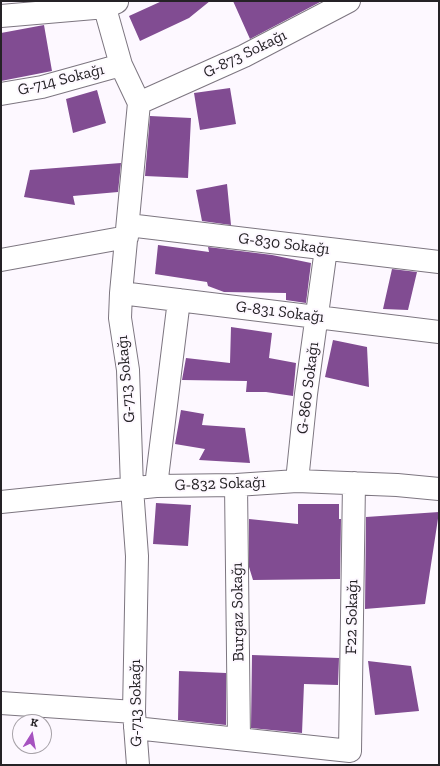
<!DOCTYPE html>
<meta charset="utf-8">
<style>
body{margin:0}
#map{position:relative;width:440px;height:766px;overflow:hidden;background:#fdf8ff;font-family:"Zilla Slab",serif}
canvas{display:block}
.frame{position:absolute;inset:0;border:2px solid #252226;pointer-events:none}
.north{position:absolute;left:12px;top:714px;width:40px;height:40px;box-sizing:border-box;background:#fdf8ff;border:1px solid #a7a2a8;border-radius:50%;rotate:11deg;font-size:11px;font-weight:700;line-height:16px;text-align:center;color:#252226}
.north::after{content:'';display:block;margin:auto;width:14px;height:18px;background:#a652c0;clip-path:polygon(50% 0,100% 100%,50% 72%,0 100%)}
</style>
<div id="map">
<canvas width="440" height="766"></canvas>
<div class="frame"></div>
<div class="north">K</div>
</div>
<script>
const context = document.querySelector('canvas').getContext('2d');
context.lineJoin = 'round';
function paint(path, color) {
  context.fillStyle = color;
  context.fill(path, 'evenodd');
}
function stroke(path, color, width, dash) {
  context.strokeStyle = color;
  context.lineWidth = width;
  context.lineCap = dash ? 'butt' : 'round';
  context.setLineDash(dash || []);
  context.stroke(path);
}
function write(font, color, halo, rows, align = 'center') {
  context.font = font + ' "Zilla Slab",serif';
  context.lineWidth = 4;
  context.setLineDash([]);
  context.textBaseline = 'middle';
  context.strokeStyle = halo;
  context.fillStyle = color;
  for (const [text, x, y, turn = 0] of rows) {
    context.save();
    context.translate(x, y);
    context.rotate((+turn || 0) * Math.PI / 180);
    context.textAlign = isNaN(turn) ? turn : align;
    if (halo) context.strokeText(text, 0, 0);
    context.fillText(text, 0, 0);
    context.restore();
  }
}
paint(new Path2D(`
 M 162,1 L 210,1 L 189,18 L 140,41 L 129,16 Z
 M 233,1 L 322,1 L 250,39 Z
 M 44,25 L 52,71 L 1,81 L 1,33 Z
 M 230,88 L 236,124 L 200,130 L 194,93 Z
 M 97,90 L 106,123 L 73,133 L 66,99 Z
 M 150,116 L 191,118 L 188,178 L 145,176 Z
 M 121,163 L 118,192 L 73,196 L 75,205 L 24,197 L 30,170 Z
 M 227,184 L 231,225 L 202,221 L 196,190 Z
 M 158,245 L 209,252 L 208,247 L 272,255 L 311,263 L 306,303 L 286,300 L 286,293 L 224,292 L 208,286 L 207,282 L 155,274 Z
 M 392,269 L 417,272 L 408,310 L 383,309 Z
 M 231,327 L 272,333 L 269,358 L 296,363 L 293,396 L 266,392 L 246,392 L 247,381 L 182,380 L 186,358 L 230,363 Z
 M 333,340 L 367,347 L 369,387 L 325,377 Z
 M 181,410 L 204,414 L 202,425 L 245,428 L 250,463 L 199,460 L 205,449 L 175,444 Z
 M 156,503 L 191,505 L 188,546 L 153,544 Z
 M 298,504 L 339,504 L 339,519 L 341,519 L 340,579 L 253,580 L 249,567 L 249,519 L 298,524 Z
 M 439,512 L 425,604 L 365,609 L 366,517 Z
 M 252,655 L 339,658 L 338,685 L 304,684 L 302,733 L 251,728 Z
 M 368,661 L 411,666 L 419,711 L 375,715 Z
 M 179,671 L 226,673 L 226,725 L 178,720 Z`), '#814c92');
const street = new Path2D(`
 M 103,1 L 121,65 L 139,103 L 121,293 L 120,318 L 128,370 L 132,488 L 137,556 L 134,712 L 138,765
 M 1,16 L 106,7 L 117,2
 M 1,94 L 42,87 L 121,65
 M 139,103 L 244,56 L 349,1
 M 128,225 L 439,262
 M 1,260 L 127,237
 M 121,293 L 439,332
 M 297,481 L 306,394 L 326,249
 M 236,485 L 239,739
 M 156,486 L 179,300
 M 1,502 L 156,486 L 236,485 L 297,481 L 397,485 L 439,489
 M 1,703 L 134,712
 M 135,728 L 350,751 L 354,483`);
stroke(street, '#7d7680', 24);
stroke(street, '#fff', 22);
write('16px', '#252226', '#fdf8ff', [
 ["G-873 Sokağı",245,54,-26],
 ["G-714 Sokağı",61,80,-14],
 ["G-830 Sokağı",284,244,7],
 ["G-831 Sokağı",280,312,7],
 ["G-713 Sokağı",126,379,-95],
 ["G-860 Sokağı",308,388,-83],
 ["G-832 Sokağı",220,484,-2],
 ["Burgaz Sokağı",238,612,-91],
 ["F22 Sokağı",352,617,-89],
 ["G-713 Sokağı",136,703,-91]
]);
</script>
